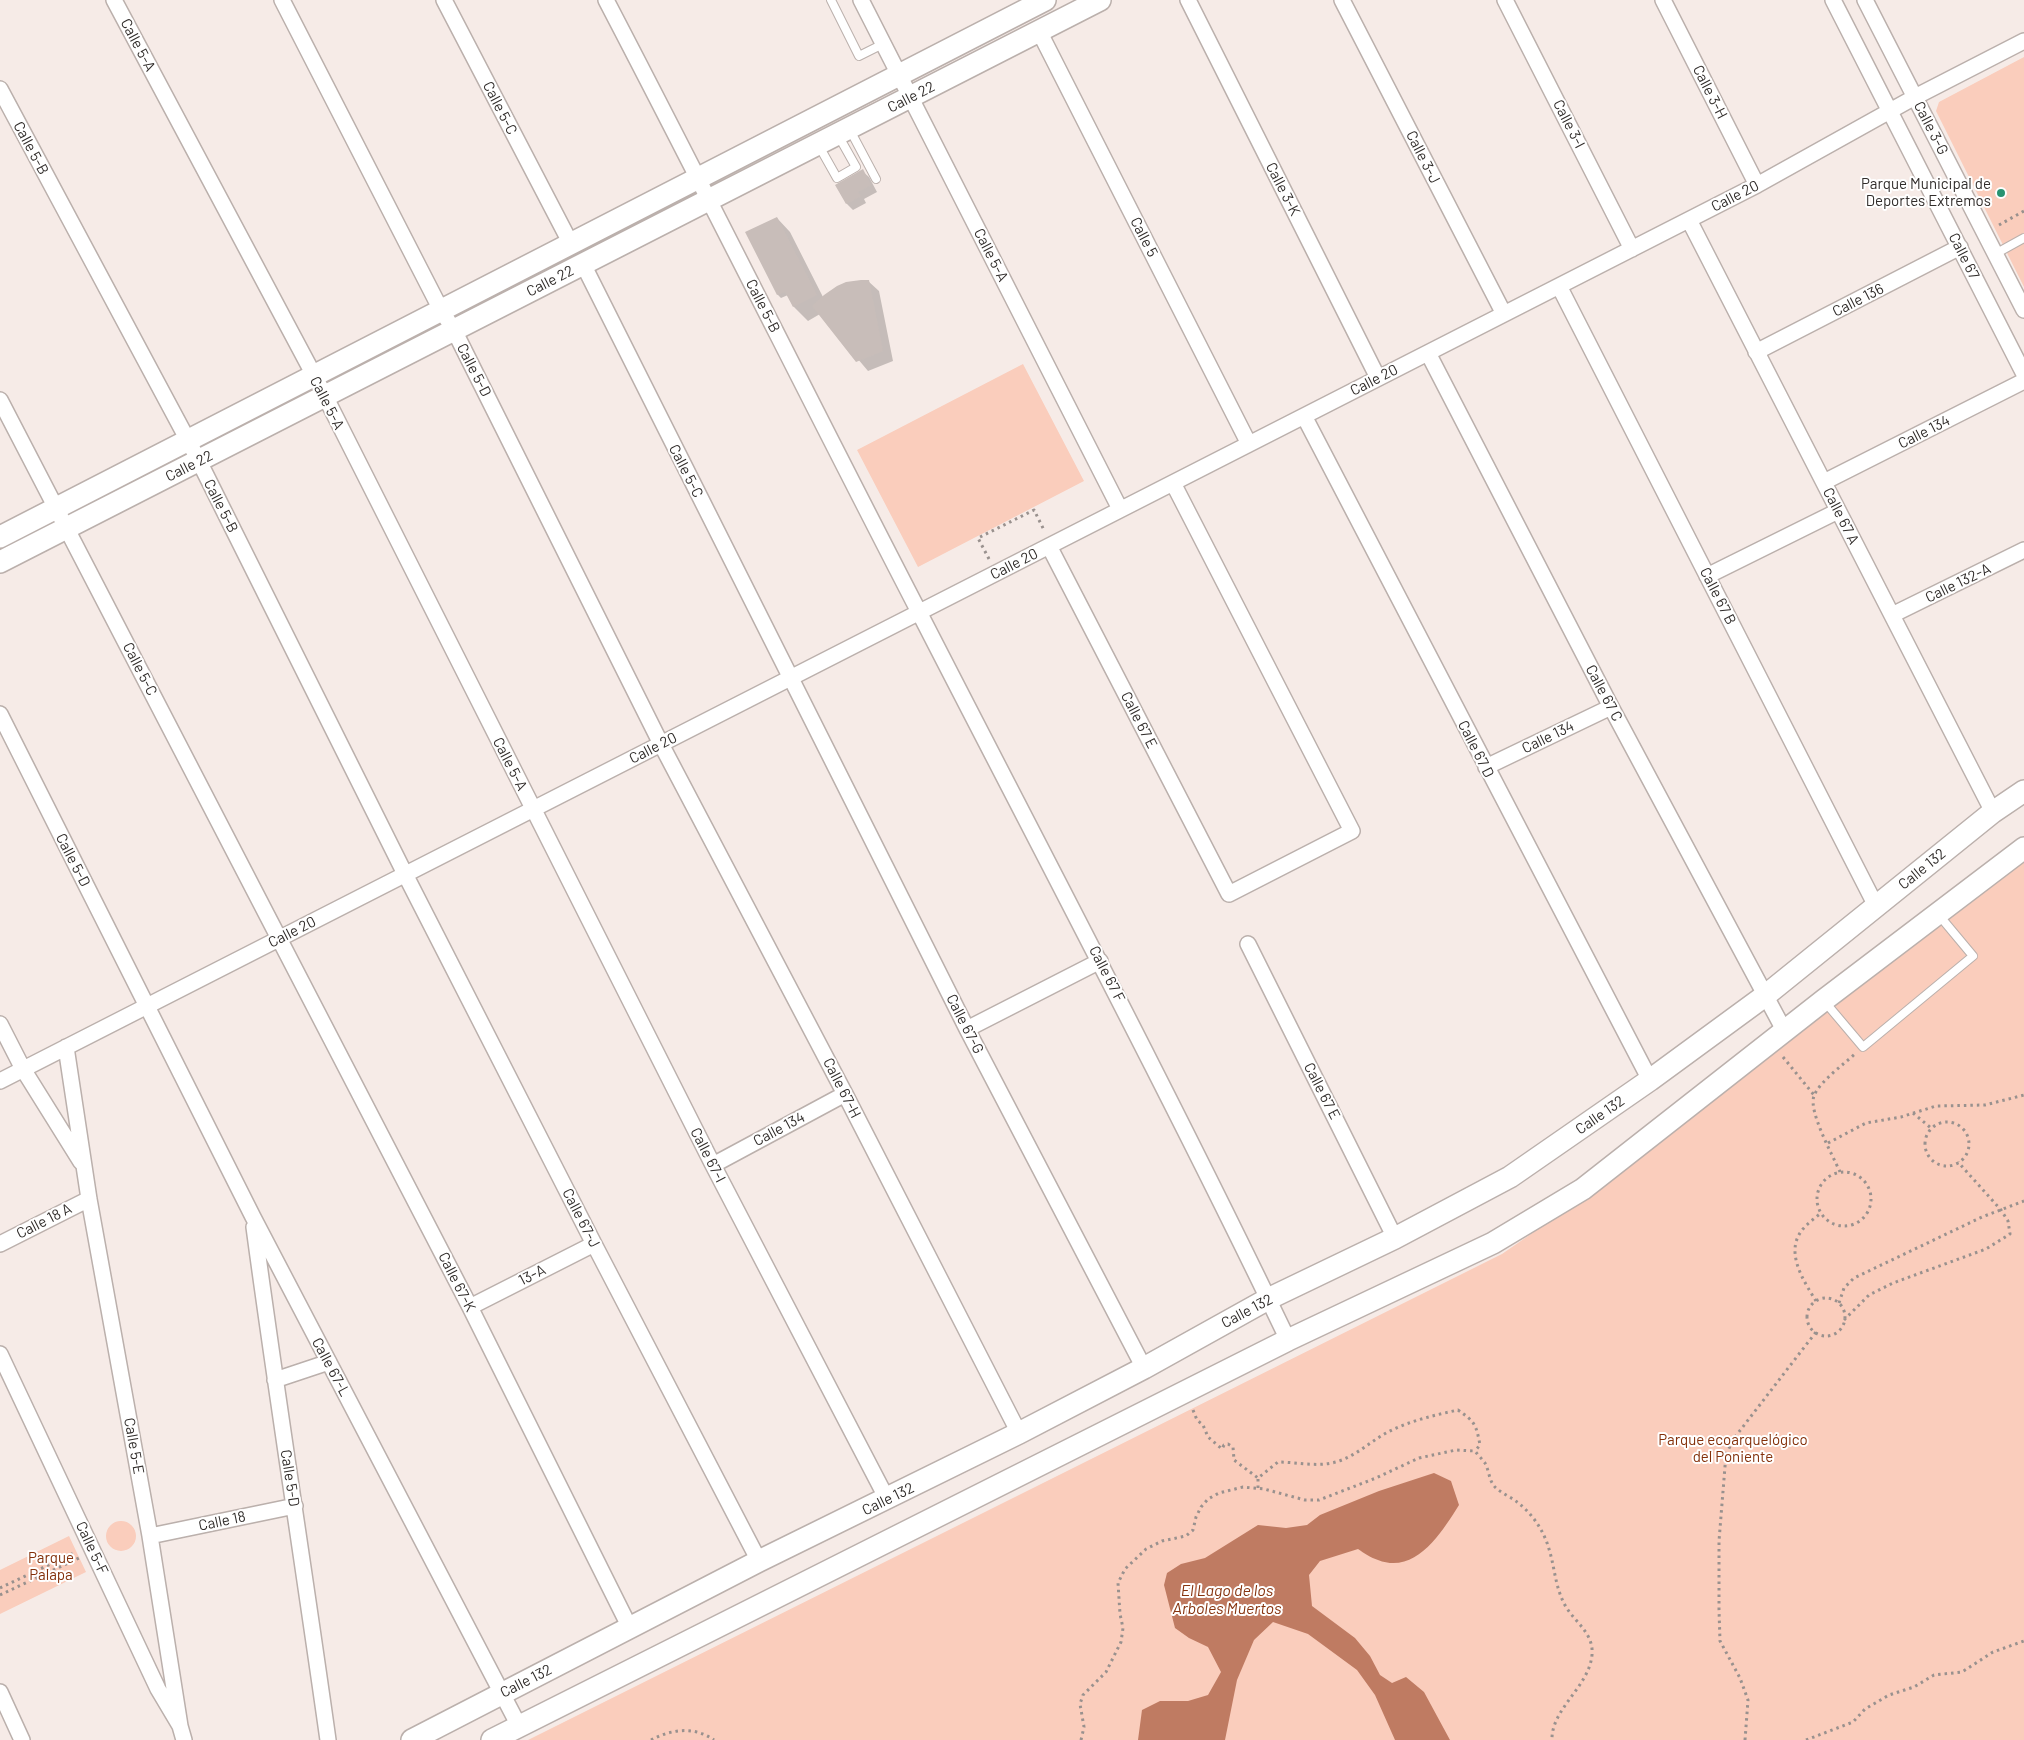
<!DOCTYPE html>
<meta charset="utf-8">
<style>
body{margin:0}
canvas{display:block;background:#f6ebe7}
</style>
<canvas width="2024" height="1740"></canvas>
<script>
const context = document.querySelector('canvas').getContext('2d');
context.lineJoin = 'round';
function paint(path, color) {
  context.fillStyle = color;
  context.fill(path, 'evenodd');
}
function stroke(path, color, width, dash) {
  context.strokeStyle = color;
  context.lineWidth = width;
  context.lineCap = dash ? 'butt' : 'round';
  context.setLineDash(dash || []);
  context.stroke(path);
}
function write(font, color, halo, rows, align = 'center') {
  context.font = font + ' Barlow,sans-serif';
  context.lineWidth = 4;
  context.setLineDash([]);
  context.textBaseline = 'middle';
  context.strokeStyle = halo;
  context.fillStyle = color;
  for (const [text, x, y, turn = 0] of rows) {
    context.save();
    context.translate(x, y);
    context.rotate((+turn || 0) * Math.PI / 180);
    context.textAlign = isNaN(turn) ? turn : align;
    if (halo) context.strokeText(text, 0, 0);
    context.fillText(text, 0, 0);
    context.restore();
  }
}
paint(new Path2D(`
 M 2024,57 L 2024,287 L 1936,111 L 1939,102 Z
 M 1023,364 L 1084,481 L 918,567 L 857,450 Z
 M 2024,859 L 2024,1740 L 528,1740 L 1502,1254 L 1622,1171 Z
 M106 1536a15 15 0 1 1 30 0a15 15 0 1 1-30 0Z
 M 69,1536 L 86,1572 L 0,1614 L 0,1570 Z`), '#facdbc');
paint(new Path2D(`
 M 1434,1473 L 1451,1481 L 1459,1505 C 1442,1532 1416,1575 1378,1560 C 1371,1558 1364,1553 1358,1549 L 1320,1561 L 1309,1575 L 1312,1606 L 1355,1638 L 1370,1656 L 1380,1675 L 1392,1683 L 1406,1677 L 1424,1692 L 1450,1740 L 1395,1740 L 1375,1695 L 1357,1670 L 1308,1634 L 1273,1622 L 1254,1640 L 1237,1680 L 1225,1740 L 1138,1740 L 1142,1710 L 1160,1701 L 1188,1701 L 1208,1695 L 1221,1672 L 1208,1647 L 1189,1638 L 1175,1628 L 1164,1585 L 1167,1573 L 1181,1564 L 1205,1558 L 1258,1525 L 1286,1528 L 1307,1525 L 1320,1515 L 1379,1491 Z`), '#bf7b62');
paint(new Path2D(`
 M 862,171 L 869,177 L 877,192 L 864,199 L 866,203 L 853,210 L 847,204 L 836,185 Z
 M 777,218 L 790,232 L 823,297 L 868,281 L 879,291 L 893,361 L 868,371 L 820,314 L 808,321 L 794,307 L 788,295 L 781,298 L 778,295 L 747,233 Z`), '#0003');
paint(new Path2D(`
 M 863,169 L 871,185 L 858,192 L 861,196 L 846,204 L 835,185 Z
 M 777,217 L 817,295 L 793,307 L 785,292 L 777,295 L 745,232 Z
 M 861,280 L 869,280 L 883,351 L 856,362 L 812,306 L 824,295 L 837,286 L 846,282 Z`), '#c8bdb9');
const lane = new Path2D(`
 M 831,0 L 859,56 L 883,44
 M 850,130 L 876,179
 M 819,146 L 837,178 L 856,167 L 838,135
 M 1995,254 L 2024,238
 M 1825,1002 L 1863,1047 L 1973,956 L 1938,914`);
const street = new Path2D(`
 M 114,0 L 325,396 L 713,1165 L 887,1499
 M 282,0 L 441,310 L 454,330 L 661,744 L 845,1094 L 1019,1433
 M 444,0 L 571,244
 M 606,0 C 712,203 814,409 919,612 C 1043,854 1170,1094 1288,1340
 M 861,0 L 1120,509
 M 1188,0 L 1378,378
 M 1342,0 L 1504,314
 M 1505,0 L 1632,249
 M 1663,0 L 1757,185
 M 1833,0 L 2024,374
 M 1865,0 L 2024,310
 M 1039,31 L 1249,444
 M 0,89 L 199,461 L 405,874 L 594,1244 L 759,1561
 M 1689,220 L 1993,812
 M 583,264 L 967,1029 L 1144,1368
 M 1559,286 L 1876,906
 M 1756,352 L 1960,247
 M 1428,353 L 1611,707 L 1785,1032
 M 0,400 L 470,1307 L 630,1628
 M 1304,416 L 1650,1080
 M 1824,482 L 2024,381
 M 1049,546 L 1229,894 L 1352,831 L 1173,483
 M 1707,576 L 1838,511
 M 1892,615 L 2024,550
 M 0,714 L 253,1217 L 519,1726
 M 1486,767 L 1611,707
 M 1248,944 L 1395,1238
 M 0,1024 L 23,1069 L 81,1162
 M 967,1029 L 1100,961
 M 66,1047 L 89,1199 L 150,1536 L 180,1726
 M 0,1081 L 1757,185 L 1915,97 L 2024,41
 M 713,1165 L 845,1094
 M 254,1227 C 277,1398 304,1569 328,1740
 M 0,1244 L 89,1199
 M 470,1307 L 594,1244
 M 0,1354 L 158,1689 L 180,1726 L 184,1740
 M 275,1380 L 329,1362
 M 150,1536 L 295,1506
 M 0,1692 L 22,1740`);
const secondary = new Path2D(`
 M 0,537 L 1045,0
 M 0,562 L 1100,0
 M 412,1740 L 759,1561 L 1019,1433 L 1144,1368 L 1268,1299 L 1395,1238 L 1510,1177 L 1650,1080 L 1766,995 L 1993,812 L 2024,791
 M 492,1740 L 1288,1340 L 1493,1243 L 1583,1189 L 1824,1000 L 2024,848`);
stroke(lane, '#bbb0ac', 10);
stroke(street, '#bbb0ac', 18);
stroke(secondary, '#bbb0ac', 24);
stroke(new Path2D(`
 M 1999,225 L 2024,211
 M 989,559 L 978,538 L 1034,510 L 1044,530
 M 1783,1057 L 1814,1095
 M 1913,1113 L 1931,1128
 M1925 1144a22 22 0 1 1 44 0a22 22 0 1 1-44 0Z
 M 1828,1143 L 1866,1123 L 1901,1117 L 1936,1106 L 1985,1105 L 2024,1095
 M 1840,1172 C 1833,1156 1808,1111 1814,1096 C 1819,1082 1844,1064 1855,1054
 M1817 1199a27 27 0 1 1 54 0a27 27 0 1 1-54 0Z
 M1807 1317a19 19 0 1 1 38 0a19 19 0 1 1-38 0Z
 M 1816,1301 C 1803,1280 1784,1251 1803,1229 C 1808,1223 1815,1218 1821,1213
 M 1839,1303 L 1844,1288 L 1854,1278 L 1982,1217 L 2024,1201
 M 1844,1320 L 1869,1295 L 1893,1283 L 1986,1249 L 2010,1234 L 2008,1221 L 2001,1210 L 1958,1162
 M 1193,1410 L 1197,1420 L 1203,1425 L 1208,1437 L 1222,1449 L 1224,1445 L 1228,1444 L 1233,1447 L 1234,1460 L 1258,1478
 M 1258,1488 L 1258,1478 L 1278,1462 C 1297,1462 1319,1468 1339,1461 C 1357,1455 1371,1441 1388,1432 C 1409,1421 1435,1415 1458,1410 C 1475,1422 1476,1424 1480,1445 L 1475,1451
 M 0,1588 L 76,1552
 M 0,1595 L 79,1558
 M 651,1740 C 672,1729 694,1726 714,1740
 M 1081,1740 L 1084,1727 L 1080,1704 L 1083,1695 L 1106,1672 L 1121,1642 L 1123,1628 L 1120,1614 L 1118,1583 L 1125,1569 L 1146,1549 L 1162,1541 L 1186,1536 L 1193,1530 L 1196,1517 L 1201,1507 L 1208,1499 L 1219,1493 L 1243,1487 L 1264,1489 L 1305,1500 L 1319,1500 L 1376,1478 L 1419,1458 L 1456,1450 L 1475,1451 C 1478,1455 1482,1459 1485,1463 C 1489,1470 1489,1481 1495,1487 C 1501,1493 1511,1497 1517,1502 C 1532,1513 1544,1531 1549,1549 C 1555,1568 1555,1588 1566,1607 C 1576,1623 1594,1634 1592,1655 C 1589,1687 1551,1709 1552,1740
 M 1745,1740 L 1748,1700 L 1740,1678 L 1720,1641 L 1719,1610 L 1719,1541 L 1726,1454 L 1735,1437 L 1816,1332
 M 1806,1740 L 1853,1722 L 1865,1709 L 1889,1695 L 1914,1687 L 1934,1675 L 1962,1672 L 1993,1652 L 2024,1641`), '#99918e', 3, [2.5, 4]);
stroke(lane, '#fff', 8);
stroke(street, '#fff', 15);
stroke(secondary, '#fff', 21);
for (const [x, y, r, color] of [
 [2001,193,5,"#299371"]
]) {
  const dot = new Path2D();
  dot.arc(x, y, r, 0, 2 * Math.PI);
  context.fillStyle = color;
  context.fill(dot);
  stroke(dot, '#fff', 2);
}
write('15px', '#312d2b', '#fff', [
 ["Calle 5-A",138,45,62],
 ["Calle 3-H",1710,92,63],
 ["Calle 22",911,97,-27],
 ["Calle 5-C",500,108,63],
 ["Calle 3-I",1569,124,63],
 ["Calle 3-G",1931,128,63],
 ["Calle 5-B",31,148,62],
 ["Calle 3-J",1423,157,63],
 ["Calle 3-K",1283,189,63],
 ["Calle 20",1735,196,-27],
 ["Calle 5",1144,237,63],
 ["Calle 5-A",991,255,63],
 ["Calle 67",1964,256,63],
 ["Calle 22",550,281,-27],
 ["Calle 136",1858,300,-27],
 ["Calle 5-B",763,306,63],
 ["Calle 5-D",474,370,63],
 ["Calle 20",1374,380,-27],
 ["Calle 5-A",327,403,63],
 ["Calle 134",1924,432,-27],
 ["Calle 22",189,466,-27],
 ["Calle 5-C",686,471,63],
 ["Calle 5-B",221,506,63],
 ["Calle 67 A",1841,516,63],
 ["Calle 20",1014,564,-27],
 ["Calle 132-A",1958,583,-26],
 ["Calle 67 B",1718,596,63],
 ["Calle 5-C",140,669,63],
 ["Calle 67 C",1604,693,62],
 ["Calle 67 E",1139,720,63],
 ["Calle 134",1548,737,-26],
 ["Calle 20",653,748,-27],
 ["Calle 67 D",1476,749,63],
 ["Calle 5-A",510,764,63],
 ["Calle 5-D",73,860,63],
 ["Calle 132",1922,869,-39],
 ["Calle 20",292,932,-27],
 ["Calle 67 F",1107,974,63],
 ["Calle 67-G",965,1024,63],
 ["Calle 67-H",842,1088,63],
 ["Calle 67 E",1322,1091,63],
 ["Calle 132",1600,1115,-35],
 ["Calle 134",779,1129,-28],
 ["Calle 67-I",708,1155,63],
 ["Calle 67-J",581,1218,63],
 ["Calle 18 A",44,1221,-27],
 ["13-A",532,1275,-27],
 ["Calle 67-K",457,1282,63],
 ["Calle 132",1247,1311,-28],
 ["Calle 67-L",331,1367,62],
 ["Calle 5-E",134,1446,80],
 ["Calle 5-D",290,1478,81],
 ["Calle 132",888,1499,-26],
 ["Calle 18",222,1521,-12],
 ["Calle 5-F",92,1548,65],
 ["Calle 132",526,1681,-27]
]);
write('15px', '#312d2b', '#fff', [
 ["Parque Municipal de",1991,184],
 ["Deportes Extremos",1991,201]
], 'right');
write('15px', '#83300a', '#fff', [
 ["Parque ecoarquelógico",1733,1440],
 ["del Poniente",1733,1457],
 ["Parque",51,1558],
 ["Palapa",51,1575]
]);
write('italic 16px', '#87340f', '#fff', [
 ["El Lago de los",1227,1591],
 ["Arboles Muertos",1227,1609]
]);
</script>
